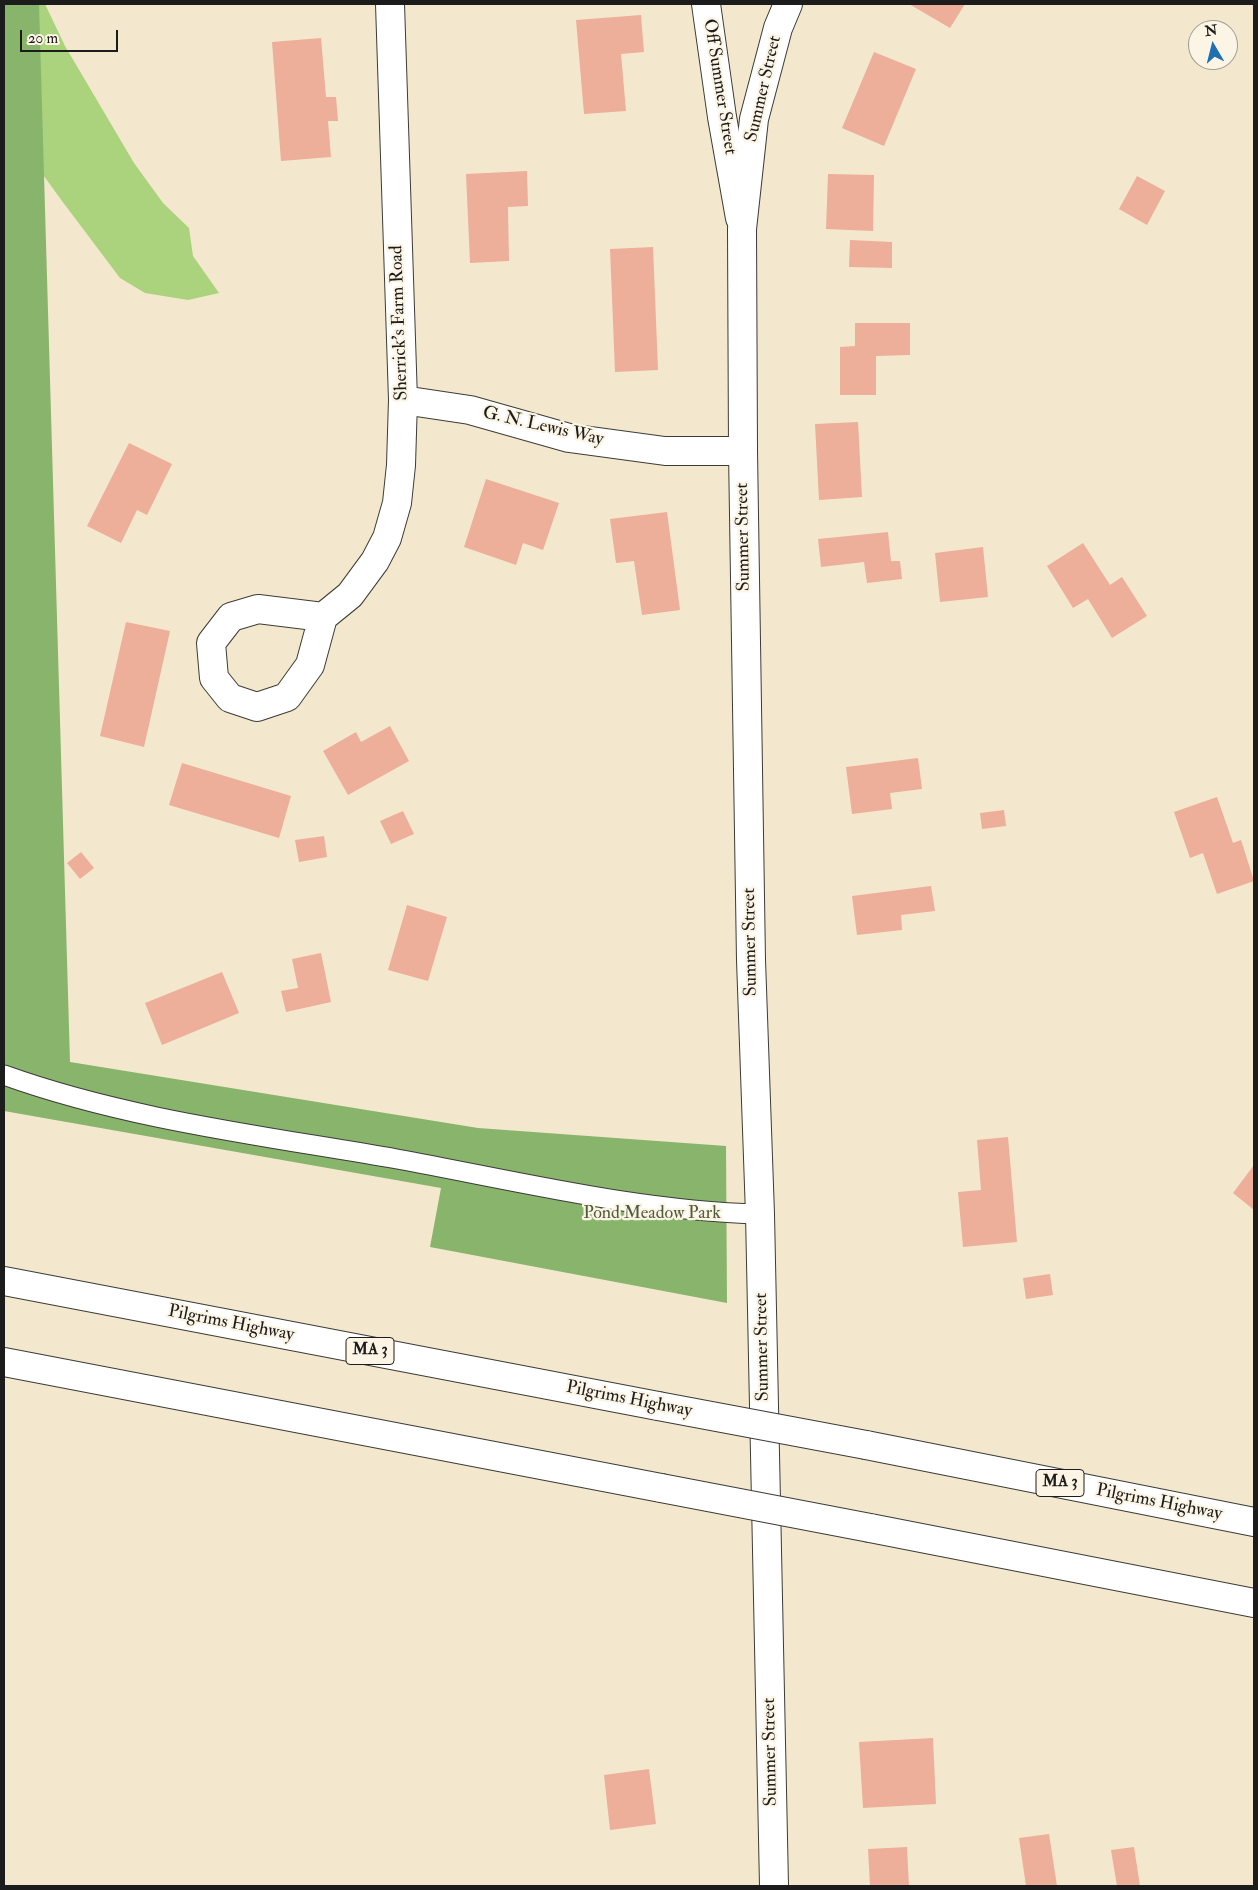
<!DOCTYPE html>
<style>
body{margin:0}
#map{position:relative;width:1258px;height:1890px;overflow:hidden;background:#f3e8cd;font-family:"IM FELL Double Pica",serif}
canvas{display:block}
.frame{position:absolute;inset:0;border:5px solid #1c1c1c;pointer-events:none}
.north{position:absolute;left:1188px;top:20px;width:50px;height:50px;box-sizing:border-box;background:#fcf5e5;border:1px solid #a29e95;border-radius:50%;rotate:352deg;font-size:14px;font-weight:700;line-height:20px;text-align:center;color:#1c1c1c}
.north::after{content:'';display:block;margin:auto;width:18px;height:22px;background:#1f6fb2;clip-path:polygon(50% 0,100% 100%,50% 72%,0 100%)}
.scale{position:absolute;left:20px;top:30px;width:98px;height:22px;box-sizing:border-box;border:2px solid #1c1c1c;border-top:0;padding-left:6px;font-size:15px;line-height:18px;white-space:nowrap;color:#1c1c1c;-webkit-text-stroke:4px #fcf5e5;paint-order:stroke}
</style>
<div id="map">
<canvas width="1258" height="1890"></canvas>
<div class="frame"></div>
<div class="north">N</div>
<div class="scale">20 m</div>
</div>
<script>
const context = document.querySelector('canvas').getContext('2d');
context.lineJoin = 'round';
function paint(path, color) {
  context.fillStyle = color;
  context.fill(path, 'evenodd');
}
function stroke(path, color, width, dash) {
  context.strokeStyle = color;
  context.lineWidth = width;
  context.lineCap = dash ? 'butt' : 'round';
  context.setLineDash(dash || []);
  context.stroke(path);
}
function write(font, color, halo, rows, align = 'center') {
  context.font = font + ' "IM FELL Double Pica",serif';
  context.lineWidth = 4.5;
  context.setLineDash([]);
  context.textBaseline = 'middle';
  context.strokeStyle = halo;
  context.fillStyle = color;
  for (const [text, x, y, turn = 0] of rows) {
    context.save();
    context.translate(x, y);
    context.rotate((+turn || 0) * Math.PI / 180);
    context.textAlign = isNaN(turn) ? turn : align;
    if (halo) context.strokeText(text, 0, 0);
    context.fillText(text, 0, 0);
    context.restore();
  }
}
paint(new Path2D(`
 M 4,4 L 45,4 L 65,46 L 134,163 L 163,203 L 189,228 L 193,256 L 219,293 L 188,300 L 145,293 L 120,278 L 62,201 L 17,139 Z`), '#abd27d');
paint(new Path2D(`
 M 4,4 L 39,4 L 70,1062 L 478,1128 L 726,1146 L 727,1303 L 430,1247 L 441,1188 L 4,1111 Z`), '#88b46c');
paint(new Path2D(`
 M 909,4 L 965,4 L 950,28 Z
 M 641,15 L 644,52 L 621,54 L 626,111 L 584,114 L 576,20 Z
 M 321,38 L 326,97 L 336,97 L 338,121 L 328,121 L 331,157 L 281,161 L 272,42 Z
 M 874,52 L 916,69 L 884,146 L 842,128 Z
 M 527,171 L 528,206 L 508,207 L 509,261 L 470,263 L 466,174 Z
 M 828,174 L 874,175 L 873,231 L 826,229 Z
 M 1137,176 L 1165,191 L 1147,225 L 1119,209 Z
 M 850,240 L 892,242 L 892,268 L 849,267 Z
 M 653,247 L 658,370 L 615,372 L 610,249 Z
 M 855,323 L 910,323 L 910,355 L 876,356 L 876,395 L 840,395 L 840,347 L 855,346 Z
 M 858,422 L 862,497 L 819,500 L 815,424 Z
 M 129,443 L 172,464 L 147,515 L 137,510 L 121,543 L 87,526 Z
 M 486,479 L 559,503 L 543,550 L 523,543 L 516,565 L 464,547 Z
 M 667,512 L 680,610 L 642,615 L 634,561 L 616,563 L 610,519 Z
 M 888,532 L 891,561 L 900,561 L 902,579 L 867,583 L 864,562 L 821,567 L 818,539 Z
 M 1083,543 L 1110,585 L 1122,577 L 1147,616 L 1112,638 L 1088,599 L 1073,608 L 1047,566 Z
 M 983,547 L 988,597 L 940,602 L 935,553 Z
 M 126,622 L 170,631 L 144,747 L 100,736 Z
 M 390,726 L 409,761 L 348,795 L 323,751 L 356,732 L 361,742 Z
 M 918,758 L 922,789 L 890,793 L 892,809 L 852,814 L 846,767 Z
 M 182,763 L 291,796 L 279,838 L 169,805 Z
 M 1217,797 L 1233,843 L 1241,840 L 1254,881 L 1217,894 L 1203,853 L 1190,858 L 1174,812 Z
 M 1004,810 L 1006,826 L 982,829 L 980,813 Z
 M 403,811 L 414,834 L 391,844 L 380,821 Z
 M 324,836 L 327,857 L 299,862 L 295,840 Z
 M 81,852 L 94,868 L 80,879 L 67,863 Z
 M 931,886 L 935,911 L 901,915 L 902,930 L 857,935 L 852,896 Z
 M 407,905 L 447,917 L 428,981 L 388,970 Z
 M 321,953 L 331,1002 L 286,1012 L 281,991 L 298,988 L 292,959 Z
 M 222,972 L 239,1013 L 162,1045 L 145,1003 Z
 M 1008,1137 L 1017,1242 L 963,1247 L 958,1192 L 981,1190 L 977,1140 Z
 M 1254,1165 L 1254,1210 L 1233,1193 Z
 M 1050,1274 L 1053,1295 L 1026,1299 L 1023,1278 Z
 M 933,1738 L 936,1804 L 863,1808 L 859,1742 Z
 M 649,1769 L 656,1824 L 610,1830 L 604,1775 Z
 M 1049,1834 L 1057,1886 L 1026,1886 L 1019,1838 Z
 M 907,1847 L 909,1886 L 870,1886 L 868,1849 Z
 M 1134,1847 L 1140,1886 L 1117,1886 L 1111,1850 Z`), '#edae9a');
const lane = new Path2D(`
 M 4,1075 C 129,1120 266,1136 397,1159 C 517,1181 638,1211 760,1214`);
const street = new Path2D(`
 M 706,4 L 722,117 L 740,218
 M 403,400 L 470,410 L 569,438 L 665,451 L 743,451
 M 323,617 L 258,609 L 231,617 L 211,643 L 214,678 L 230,698 L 257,707 L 287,697 L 310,665 L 323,617 L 350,595 L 375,561 L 387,538 L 397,503 L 401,465 L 403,400 L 390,4`);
const secondary = new Path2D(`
 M 774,1886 L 760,1214 L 751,960 L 743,451 L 742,229 L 754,119 L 778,28 L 788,4`);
const highway = new Path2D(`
 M 4,1281 L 658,1406
 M 4,1362 L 661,1488
 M 866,1445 L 1254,1522
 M 870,1528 L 1254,1603`);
stroke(lane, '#3c3b37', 21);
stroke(street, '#3c3b37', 30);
stroke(secondary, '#3c3b37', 30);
stroke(highway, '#3c3b37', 30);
stroke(lane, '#fff', 19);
stroke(street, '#fff', 28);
stroke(secondary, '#fff', 28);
stroke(highway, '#fff', 28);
const highwayBridge = new Path2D(`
 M 658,1406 L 866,1445
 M 661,1488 L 870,1528`);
stroke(highwayBridge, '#3c3b37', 30, []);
stroke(highwayBridge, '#fff', 28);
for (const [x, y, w] of [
 [370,1351,48],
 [1060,1483,48]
]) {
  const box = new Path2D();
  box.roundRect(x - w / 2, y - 13.5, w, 27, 4);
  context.fillStyle = '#fcf5e5';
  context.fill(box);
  stroke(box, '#1c1c1c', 1);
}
write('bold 16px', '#1c1c1c', null, [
 ["MA 3",370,1351],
 ["MA 3",1060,1483]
]);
write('18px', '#1c1c1c', '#fcf5e5', [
 ["Off Summer Street",719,87,81],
 ["Summer Street",764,89,-77],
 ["Sherrick's Farm Road",400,323,-92],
 ["G. N. Lewis Way",543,427,13],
 ["Summer Street",744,537,-91],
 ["Summer Street",751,942,-91],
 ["Pilgrims Highway",231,1324,11],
 ["Summer Street",763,1347,-91],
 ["Pilgrims Highway",629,1400,11],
 ["Pilgrims Highway",1159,1503,11],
 ["Summer Street",771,1752,-91]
]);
write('18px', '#4e5c3e', '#fcf5e5', [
 ["Pond Meadow Park",652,1214]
]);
</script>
